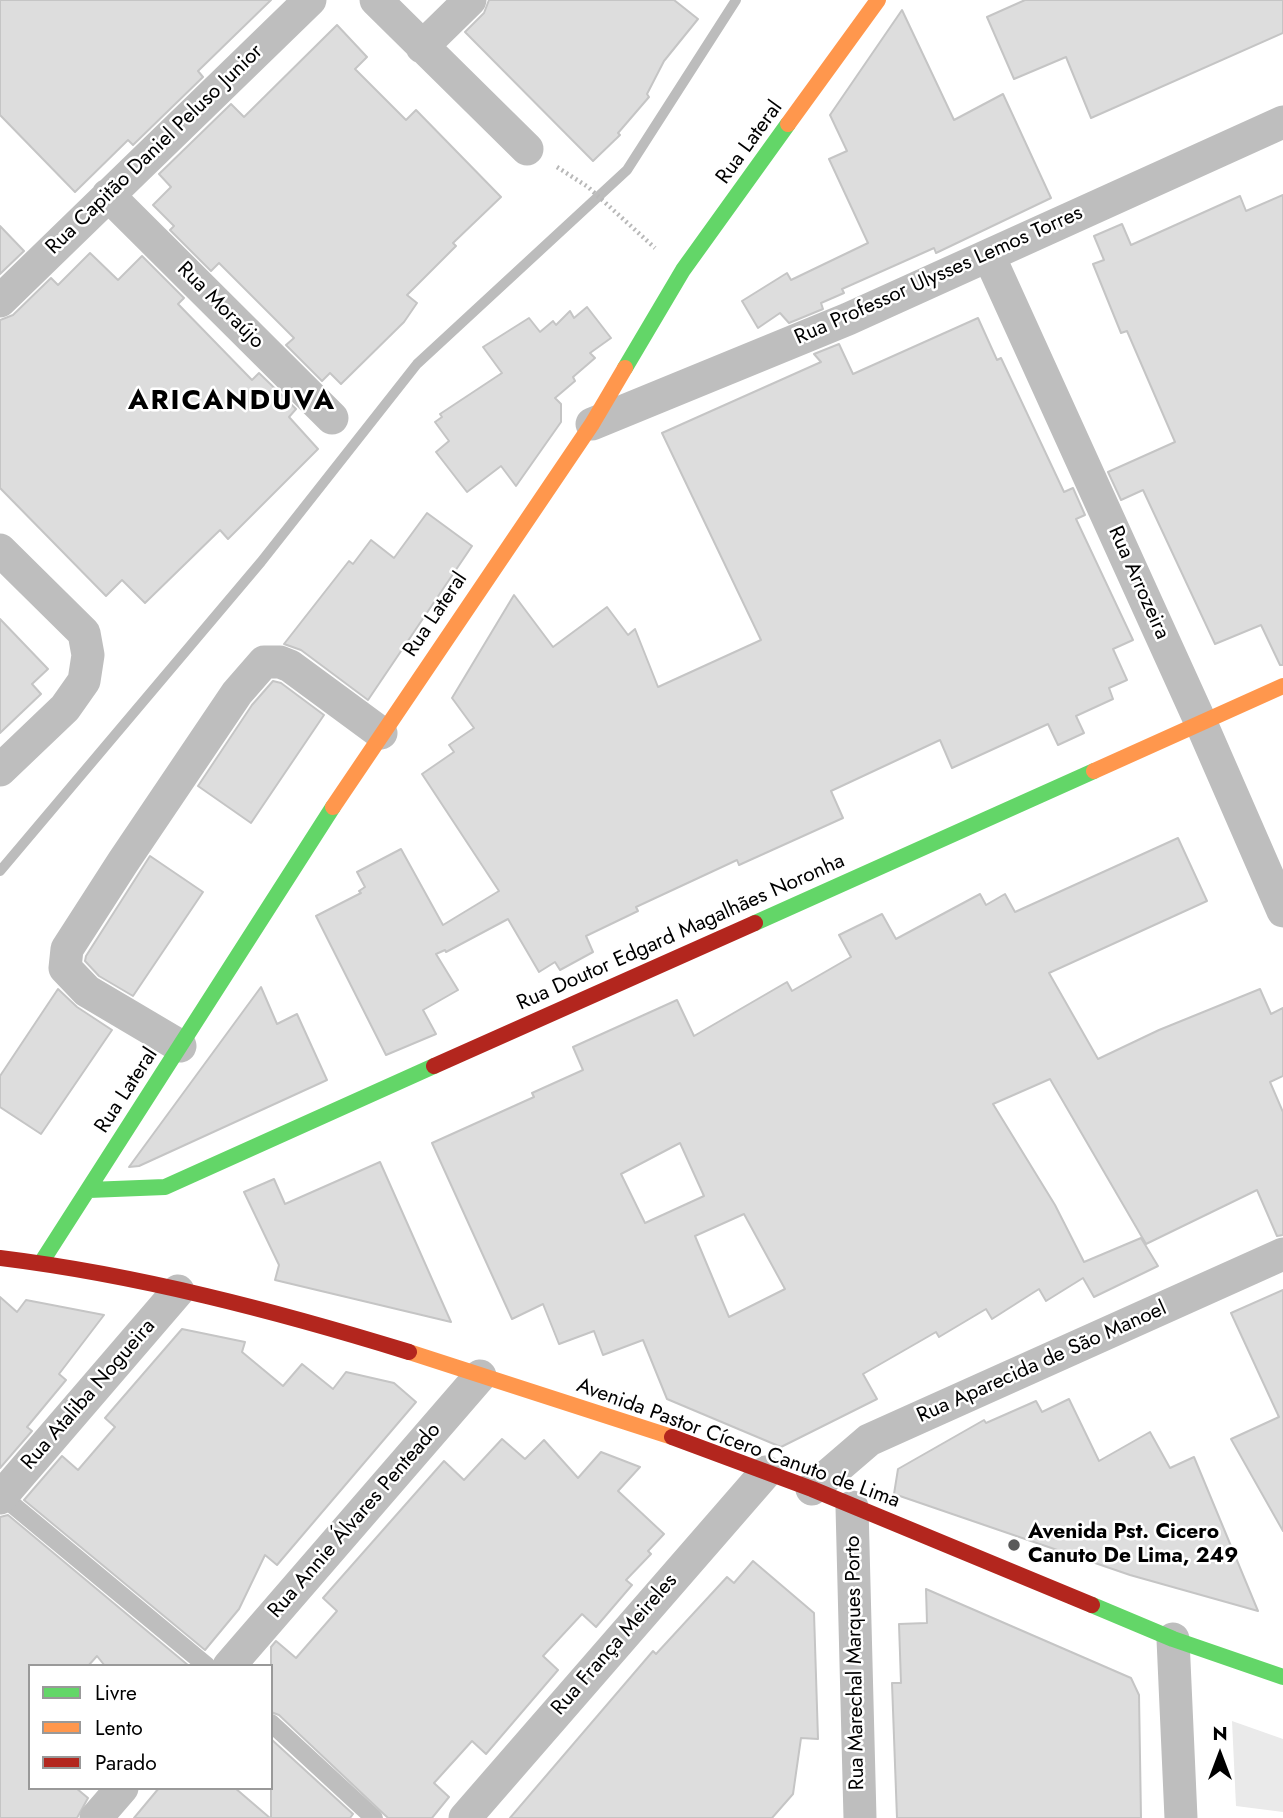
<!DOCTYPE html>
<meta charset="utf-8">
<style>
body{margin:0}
#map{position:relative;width:1283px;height:1818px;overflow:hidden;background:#fff;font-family:Jost,sans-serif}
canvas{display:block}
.legend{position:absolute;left:28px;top:1664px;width:245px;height:126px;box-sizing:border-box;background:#fff;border:2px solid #999;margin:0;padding:9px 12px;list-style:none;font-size:21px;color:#000}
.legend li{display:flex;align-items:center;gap:14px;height:35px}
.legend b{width:35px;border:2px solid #999}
.north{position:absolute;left:1185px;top:1720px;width:70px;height:70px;-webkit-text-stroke:5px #fff;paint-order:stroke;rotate:0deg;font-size:19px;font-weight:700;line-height:28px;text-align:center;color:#000}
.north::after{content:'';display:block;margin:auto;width:24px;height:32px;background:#000;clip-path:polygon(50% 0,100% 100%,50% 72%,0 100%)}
</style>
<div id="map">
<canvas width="1283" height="1818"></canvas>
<ul class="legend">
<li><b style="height:9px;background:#63d668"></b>Livre</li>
<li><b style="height:9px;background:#ff974d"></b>Lento</li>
<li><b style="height:9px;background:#b3261e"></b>Parado</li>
</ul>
<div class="north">N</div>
</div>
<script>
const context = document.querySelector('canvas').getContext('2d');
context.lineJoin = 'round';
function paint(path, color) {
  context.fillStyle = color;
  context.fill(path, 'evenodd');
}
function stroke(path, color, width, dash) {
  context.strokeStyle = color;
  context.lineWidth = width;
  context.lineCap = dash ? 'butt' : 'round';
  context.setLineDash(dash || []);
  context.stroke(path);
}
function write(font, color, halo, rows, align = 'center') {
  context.font = font + ' Jost,sans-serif';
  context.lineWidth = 5;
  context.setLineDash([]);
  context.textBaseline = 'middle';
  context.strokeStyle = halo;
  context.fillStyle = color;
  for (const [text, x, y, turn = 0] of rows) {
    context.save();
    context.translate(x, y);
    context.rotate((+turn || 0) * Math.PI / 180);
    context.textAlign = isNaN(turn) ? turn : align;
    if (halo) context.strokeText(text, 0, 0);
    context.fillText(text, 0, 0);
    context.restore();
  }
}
paint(new Path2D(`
 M 1232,1721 L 1283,1739 L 1283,1812 L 1236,1806 Z`), '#eaeaea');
stroke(new Path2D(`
 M 0,871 L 261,562 L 417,364 L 627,170 L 736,0`), '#bcbcbc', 10);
const building = new Path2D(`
 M 0,0 L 271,0 L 198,71 L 203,77 L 133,145 L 128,140 L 75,192 L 0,115 Z
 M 489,0 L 674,0 L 698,19 L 664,61 L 647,94 L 649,97 L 618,133 L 620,135 L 593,161 L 465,32 L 484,13 Z
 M 1025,0 L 1283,0 L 1283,33 L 1091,118 L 1066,57 L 1014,79 L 987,17 Z
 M 902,10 L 954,120 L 1003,94 L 1051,198 L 936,253 L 934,248 L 842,289 L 844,293 L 821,303 L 823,309 L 789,323 L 780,313 L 758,328 L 742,301 L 787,273 L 791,280 L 868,243 L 829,159 L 847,151 L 830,115 Z
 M 337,25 L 367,57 L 355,69 L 406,120 L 416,110 L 501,197 L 453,243 L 456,246 L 407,295 L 417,303 L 404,322 L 341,384 L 330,373 L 322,381 L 286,345 L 294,338 L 219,263 L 211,271 L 170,230 L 174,226 L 153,205 L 171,187 L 159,174 L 231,104 L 244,117 Z
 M 1283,195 L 1283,665 L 1280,665 L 1261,625 L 1215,644 L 1143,490 L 1121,500 L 1108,472 L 1175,442 L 1127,331 L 1121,333 L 1093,264 L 1104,260 L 1094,236 L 1122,224 L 1131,245 L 1240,196 L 1246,211 Z
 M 0,226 L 24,251 L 0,274 Z
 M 90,253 L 118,280 L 142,256 L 184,298 L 178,304 L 252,380 L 259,373 L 296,409 L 289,417 L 318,449 L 228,539 L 220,530 L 145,603 L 122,580 L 106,596 L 0,488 L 0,320 L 13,315 L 51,278 L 58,285 Z
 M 587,307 L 611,338 L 590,353 L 595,358 L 573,377 L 575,381 L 555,398 L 561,404 L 561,422 L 516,486 L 501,466 L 467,492 L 436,452 L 449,441 L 435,422 L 442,417 L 440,414 L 502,373 L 483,347 L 529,318 L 540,332 L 553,321 L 556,325 L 570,311 L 574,318 Z
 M 978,318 L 997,360 L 1001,358 L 1064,492 L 1073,488 L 1085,515 L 1076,519 L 1133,640 L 1113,649 L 1127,680 L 1109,688 L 1113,699 L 1076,716 L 1084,733 L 1058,745 L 1048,724 L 952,768 L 940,740 L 831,791 L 843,818 L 739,865 L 737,860 L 636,907 L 638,911 L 586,936 L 593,952 L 560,970 L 555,962 L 539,972 L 508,919 L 446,952 L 445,950 L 436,954 L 458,990 L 423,1010 L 436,1034 L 386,1055 L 316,916 L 361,893 L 359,891 L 365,887 L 357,872 L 401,849 L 443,925 L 499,891 L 422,774 L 454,752 L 449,745 L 474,728 L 452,698 L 514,595 L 553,647 L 607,607 L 628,635 L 635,629 L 658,687 L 761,640 L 662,433 L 821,362 L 814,354 L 839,344 L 853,374 Z
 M 427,513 L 472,546 L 368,700 L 301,650 L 284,644 L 349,561 L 353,564 L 371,540 L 394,558 Z
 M 0,619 L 48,669 L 32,684 L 41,694 L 0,733 Z
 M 273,681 L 281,683 L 324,715 L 251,823 L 198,786 L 252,705 Z
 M 1178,838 L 1207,901 L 1049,973 L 1098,1059 L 1159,1030 L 1260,989 L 1271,1014 L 1283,1008 L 1283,1076 L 1270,1082 L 1283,1112 L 1283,1235 L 1277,1236 L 1257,1190 L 1146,1244 L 1050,1079 L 993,1104 L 1055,1205 L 1084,1262 L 1141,1238 L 1158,1266 L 1094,1297 L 1083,1278 L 1046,1301 L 1039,1289 L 992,1319 L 986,1309 L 939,1337 L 936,1332 L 863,1374 L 877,1399 L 781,1447 L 667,1399 L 643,1340 L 603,1355 L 594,1331 L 559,1344 L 543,1304 L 512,1319 L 432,1143 L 534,1097 L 532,1093 L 583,1070 L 573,1047 L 677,1000 L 694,1036 L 787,982 L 792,991 L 851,957 L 839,935 L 882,914 L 896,939 L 980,894 L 986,905 L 1005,894 L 1015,912 ZM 680,1143 L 704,1196 L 645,1223 L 621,1174 ZM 744,1214 L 785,1289 L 729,1317 L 695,1236 Z
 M 150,856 L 203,892 L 133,996 L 99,976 L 85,961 L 86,956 Z
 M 261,987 L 277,1024 L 297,1014 L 327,1080 L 139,1166 L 129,1167 Z
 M 58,989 L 77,1007 L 112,1030 L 41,1134 L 0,1107 L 0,1076 Z
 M 380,1162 L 388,1180 L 451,1322 L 275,1280 L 279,1265 L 244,1192 L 274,1179 L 285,1204 Z
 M 1283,1290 L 1283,1531 L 1231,1439 L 1279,1417 L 1231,1313 Z
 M 0,1297 L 17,1312 L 26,1300 L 104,1315 L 59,1374 L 66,1380 L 27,1427 L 32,1431 L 0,1468 Z
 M 182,1329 L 245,1342 L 242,1352 L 283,1386 L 302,1364 L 333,1389 L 346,1372 L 394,1383 L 416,1402 L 277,1565 L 265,1555 L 239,1609 L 205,1650 L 24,1500 L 62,1456 L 78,1470 L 115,1427 L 105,1418 Z
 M 1069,1399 L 1099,1461 L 1150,1432 L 1170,1468 L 1194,1457 L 1258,1611 L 1130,1575 L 894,1494 L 898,1469 L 984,1420 L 986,1423 L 1036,1401 L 1042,1412 Z
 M 502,1439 L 525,1459 L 544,1440 L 578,1478 L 601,1452 L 640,1467 L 618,1491 L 664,1534 L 648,1551 L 651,1554 L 626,1580 L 632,1585 L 596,1627 L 582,1614 L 543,1656 L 558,1670 L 486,1754 L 472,1741 L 434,1783 L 449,1797 L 432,1818 L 388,1818 L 279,1715 L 271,1712 L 271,1647 L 276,1641 L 296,1658 L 337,1611 L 323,1598 L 444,1461 L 464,1480 Z
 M 8,1515 L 189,1666 L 105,1666 L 97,1656 L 88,1666 L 30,1666 L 30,1788 L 76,1788 L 88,1798 L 77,1818 L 0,1818 L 0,1517 Z
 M 753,1561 L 814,1613 L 818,1739 L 801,1738 L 793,1794 L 772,1818 L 510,1818 L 653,1651 L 656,1654 L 727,1577 L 734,1583 Z
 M 926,1589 L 1131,1678 L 1139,1695 L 1141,1818 L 897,1818 L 892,1683 L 901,1683 L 899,1624 L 927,1623 Z
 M 271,1739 L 353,1814 L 350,1818 L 271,1818 Z
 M 159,1788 L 235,1788 L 270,1818 L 134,1818 Z`);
paint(building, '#ddd');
stroke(building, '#c5c5c5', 2);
stroke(new Path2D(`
 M 557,167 L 588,187 L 655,248`), '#b8b8b8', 4.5, [2, 3.5]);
stroke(new Path2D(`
 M 2,1496 L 207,1666
 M 271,1723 L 374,1818`), '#bebebe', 18);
stroke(new Path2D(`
 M 376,0 L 527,149
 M 422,47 L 470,0
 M 108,195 L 332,418
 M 989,256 L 1201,723 L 1283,911
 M 0,301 L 310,0
 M 592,424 L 848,319 L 1283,122
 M 0,550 L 84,633 L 88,655 L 84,681 L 65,708 L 0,770
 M 180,1046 L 87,991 L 65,968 L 67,949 L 123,862 L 237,693 L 264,662 L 280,662 L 290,666 L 381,733
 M 812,1489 L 869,1440 L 1283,1254
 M 0,1498 L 178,1291
 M 852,1507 L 860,1818
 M 1173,1639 L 1181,1818
 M 229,1666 L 480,1376
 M 96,1818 L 122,1788
 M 465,1818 L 766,1472`), '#bebebe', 33);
stroke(new Path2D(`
 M 625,368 L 683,270 L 788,124
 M 755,923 L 1094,771
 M 89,1190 L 165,1187 L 434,1066
 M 41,1263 L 333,807
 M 1092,1605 L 1173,1639 L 1283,1677`), '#63d668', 16);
stroke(new Path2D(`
 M 788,124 L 878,0
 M 1094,771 L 1283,686
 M 333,807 L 592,424 L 625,368
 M 409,1352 L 672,1437`), '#ff974d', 16);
stroke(new Path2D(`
 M 434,1066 L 755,923
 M 0,1258 C 138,1275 276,1311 409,1352
 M 672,1437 L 812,1489 L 1092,1605`), '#b3261e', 16);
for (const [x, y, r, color] of [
 [1014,1545,7,"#595959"]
]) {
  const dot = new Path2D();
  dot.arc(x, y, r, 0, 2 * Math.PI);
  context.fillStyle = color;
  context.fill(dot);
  stroke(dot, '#fff', 2.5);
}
write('21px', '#000', '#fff', [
 ["Rua Lateral",750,143,-54],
 ["Rua Capitão Daniel Peluso Junior",155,150,-44],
 ["Rua Professor Ulysses Lemos Torres",939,276,-24],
 ["Rua Moraújo",220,306,45],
 ["Rua Arrozeira",1138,583,66],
 ["Rua Lateral",436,615,-56],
 ["Rua Doutor Edgard Magalhães Noronha",681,933,-24],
 ["Rua Lateral",127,1091,-57],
 ["Rua Aparecida de São Manoel",1042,1363,-24],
 ["Rua Ataliba Nogueira",89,1395,-49],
 ["Avenida Pastor Cícero Canuto de Lima",738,1444,20],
 ["Rua Annie Álvares Penteado",355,1521,-49],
 ["Rua França Meireles",615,1645,-49],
 ["Rua Marechal Marques Porto",856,1663,-91]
]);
write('bold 21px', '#000', '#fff', [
 ["Avenida Pst. Cicero",1028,1533],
 ["Canuto De Lima, 249",1028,1557]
], 'left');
context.letterSpacing = '2px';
write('bold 28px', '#000', '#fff', [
 ["ARICANDUVA",232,402]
]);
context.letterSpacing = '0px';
</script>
